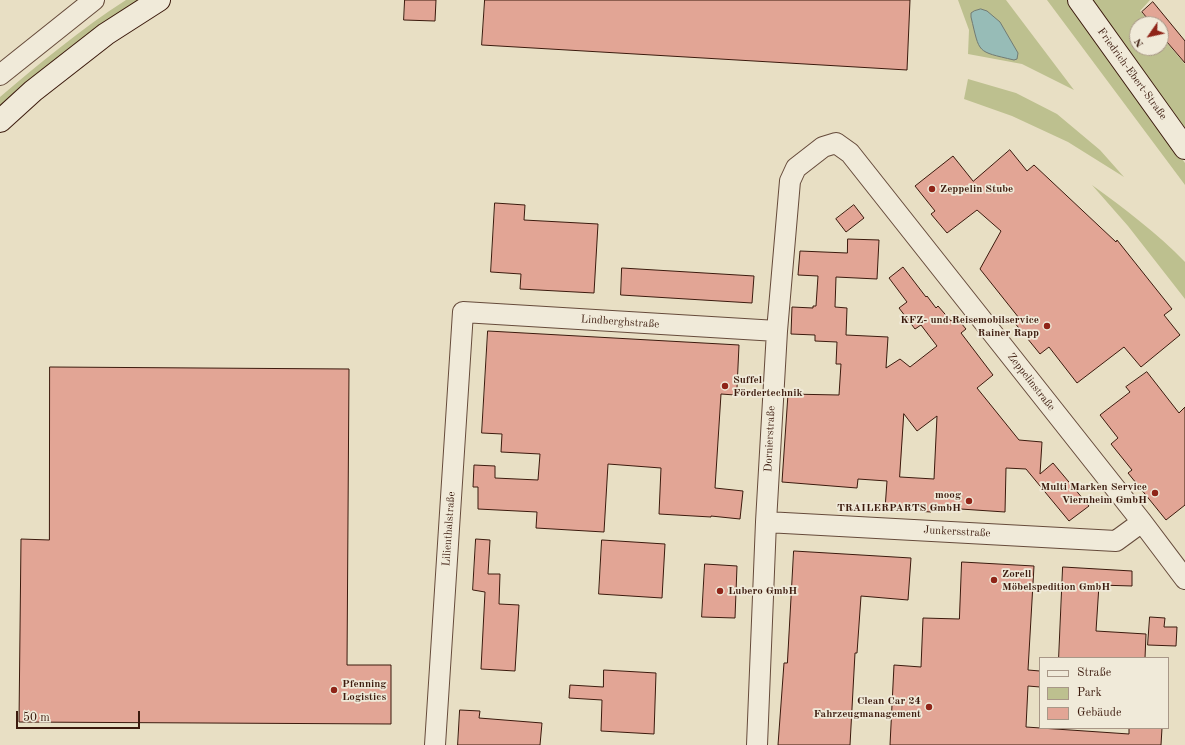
<!DOCTYPE html>
<meta charset="utf-8">
<style>
body{margin:0}
#map{position:relative;width:1185px;height:745px;overflow:hidden;background:#e8dfc4;font-family:"Old Standard TT",serif}
canvas{display:block}
.legend{position:absolute;left:1039px;top:657px;width:130px;height:72px;box-sizing:border-box;background:#f0ead9;border:1px solid #a89787;margin:0;padding:5px 7px;list-style:none;font-size:12px;color:#3b1a0d}
.legend li{display:flex;align-items:center;gap:8px;height:20px}
.legend b{width:20px;border:1px solid #a89787}
.north{position:absolute;left:1129px;top:16px;width:40px;height:40px;box-sizing:border-box;background:#f0ead9;border:1px solid #a89787;border-radius:50%;rotate:236deg;font-size:11px;font-weight:700;line-height:16px;text-align:center;color:#3b1a0d}
.north::after{content:'';display:block;margin:auto;width:14px;height:18px;background:#8f2418;clip-path:polygon(50% 0,100% 100%,50% 72%,0 100%)}
.scale{position:absolute;left:16px;top:711px;width:124px;height:18px;box-sizing:border-box;border:2px solid #3b1a0d;border-top:0;padding-left:5px;font-size:12px;line-height:14px;white-space:nowrap;color:#3b1a0d;-webkit-text-stroke:3px #f0ead9;paint-order:stroke}
</style>
<div id="map">
<canvas width="1185" height="745"></canvas>
<ul class="legend">
<li><b style="height:5px;background:#f0ead9"></b>Straße</li>
<li><b style="height:11px;background:#bdc08f"></b>Park</li>
<li><b style="height:11px;background:#e2a595"></b>Gebäude</li>
</ul>
<div class="north">N</div>
<div class="scale">50 m</div>
</div>
<script>
const context = document.querySelector('canvas').getContext('2d');
context.lineJoin = 'round';
function paint(path, color) {
  context.fillStyle = color;
  context.fill(path, 'evenodd');
}
function stroke(path, color, width, dash) {
  context.strokeStyle = color;
  context.lineWidth = width;
  context.lineCap = dash ? 'butt' : 'round';
  context.setLineDash(dash || []);
  context.stroke(path);
}
function write(font, color, halo, rows, align = 'center') {
  context.font = font + ' "Old Standard TT",serif';
  context.lineWidth = 3.5;
  context.setLineDash([]);
  context.textBaseline = 'middle';
  context.strokeStyle = halo;
  context.fillStyle = color;
  for (const [text, x, y, turn = 0] of rows) {
    context.save();
    context.translate(x, y);
    context.rotate((+turn || 0) * Math.PI / 180);
    context.textAlign = isNaN(turn) ? turn : align;
    if (halo) context.strokeText(text, 0, 0);
    context.fillText(text, 0, 0);
    context.restore();
  }
}
paint(new Path2D(`
 M 126,0 L 140,0 L 0,107 L 0,97 C 40,63 81,29 126,0 Z
 M 958,0 L 1006,0 L 1074,90 L 1022,64 L 968,54 L 969,30 Z
 M 1047,0 L 1067,0 L 1120,77 L 1185,163 L 1185,185 Z
 M 1092,0 L 1150,0 L 1140,11 L 1151,24 L 1137,24 L 1137,48 L 1161,48 L 1161,36 L 1185,64 L 1185,128 Z
 M 968,79 L 1016,93 L 1057,114 L 1100,150 L 1124,177 L 1068,142 L 1012,116 L 964,99 Z
 M 1092,185 C 1125,209 1157,233 1185,262 L 1185,299 L 1128,226 Z`), '#bdc08f');
const water = new Path2D(`
 M 981,9 L 987,11 L 1000,22 L 1018,53 L 1017,59 L 1014,60 C 976,51 980,54 971,17 L 971,13 L 974,11 Z`);
paint(water, '#97bcb7');
stroke(water, '#727b73', 1);
const building = new Path2D(`
 M 405,0 L 436,0 L 435,21 L 404,20 Z
 M 485,0 L 910,0 L 907,70 L 482,45 Z
 M 1153,2 L 1185,41 L 1185,63 L 1161,35 L 1161,24 L 1152,24 L 1142,12 Z
 M 1010,150 L 1027,171 L 1034,165 L 1116,242 L 1117,240 L 1172,309 L 1164,315 L 1180,335 L 1141,367 L 1124,347 L 1077,383 L 1049,347 L 1040,354 L 1014,322 L 1019,318 L 980,269 L 1001,231 L 977,210 L 947,233 L 931,214 L 935,211 L 915,186 L 953,156 L 973,181 Z
 M 495,203 L 525,205 L 524,220 L 598,224 L 594,293 L 520,289 L 521,274 L 491,272 Z
 M 854,205 L 864,218 L 846,232 L 836,219 Z
 M 848,239 L 879,240 L 877,279 L 836,277 L 835,307 L 847,308 L 846,335 L 888,337 L 886,368 L 900,359 L 910,367 L 937,346 L 921,325 L 915,329 L 899,308 L 907,302 L 889,278 L 903,267 L 926,297 L 927,296 L 936,308 L 938,306 L 951,321 L 956,317 L 966,329 L 961,333 L 993,375 L 977,388 L 1019,440 L 1042,442 L 1040,474 L 1053,463 L 1089,506 L 1069,521 L 1026,469 L 1006,468 L 1005,512 L 931,507 L 931,512 L 885,509 L 887,481 L 858,479 L 857,488 L 782,482 L 788,394 L 839,395 L 841,364 L 836,364 L 837,342 L 815,341 L 815,335 L 791,334 L 792,307 L 813,308 L 813,306 L 816,306 L 818,276 L 798,275 L 800,251 L 847,253 ZM 904,414 L 917,431 L 937,416 L 934,479 L 900,477 Z
 M 622,268 L 754,276 L 752,303 L 621,295 Z
 M 488,331 L 739,345 L 737,388 L 736,388 L 735,395 L 721,394 L 715,488 L 743,491 L 740,519 L 711,516 L 711,517 L 659,514 L 661,468 L 608,464 L 604,532 L 536,528 L 537,512 L 478,509 L 478,487 L 473,487 L 474,465 L 495,466 L 495,478 L 538,480 L 540,454 L 501,452 L 502,434 L 482,433 Z
 M 50,367 L 349,369 L 347,665 L 391,665 L 391,724 L 19,722 L 21,539 L 49,540 Z
 M 1147,372 L 1179,413 L 1185,407 L 1185,505 L 1166,520 L 1128,473 L 1132,470 L 1111,444 L 1118,438 L 1100,415 L 1130,392 L 1126,387 Z
 M 476,539 L 490,540 L 488,574 L 500,574 L 499,604 L 519,605 L 515,671 L 481,669 L 485,592 L 473,590 Z
 M 602,540 L 665,544 L 662,598 L 599,594 Z
 M 794,551 L 911,558 L 908,600 L 861,596 L 857,653 L 855,653 L 850,745 L 778,745 L 784,663 L 787,663 Z
 M 962,562 L 1034,566 L 1028,670 L 1040,671 L 1040,687 L 1028,686 L 1026,727 L 1129,734 L 1129,728 L 1162,728 L 1161,745 L 890,745 L 894,665 L 921,667 L 923,618 L 959,619 Z
 M 705,564 L 737,566 L 735,618 L 702,617 Z
 M 1063,567 L 1132,571 L 1132,586 L 1099,585 L 1096,631 L 1146,634 L 1145,658 L 1059,658 Z
 M 1150,617 L 1165,618 L 1164,627 L 1177,627 L 1176,646 L 1148,645 Z
 M 604,670 L 656,673 L 654,734 L 601,731 L 602,700 L 569,698 L 570,685 L 603,687 Z
 M 460,710 L 480,711 L 479,718 L 542,723 L 540,745 L 458,745 Z`);
paint(building, '#e2a595');
stroke(building, '#3b1a0d', 1);
const street = new Path2D(`
 M 0,75 L 94,0
 M 766,522 L 1116,541 L 1142,522
 M 435,745 L 463,312 L 777,331
 M 757,745 L 766,522 L 777,331 L 790,181 L 796,168 L 823,147 L 836,143 L 850,153 L 1142,522 L 1185,579`);
const secondary = new Path2D(`
 M 1079,0 L 1185,148
 M 0,121 L 33,91 L 106,34 L 159,0`);
stroke(street, '#664b3b', 22);
stroke(secondary, '#3b1a0d', 24);
stroke(street, '#f0ead9', 20);
stroke(secondary, '#f0ead9', 22);
for (const [x, y, r, color] of [
 [932,189,4,"#8f2418"],
 [1047,326,4,"#8f2418"],
 [725,386,4,"#8f2418"],
 [1155,493,4,"#8f2418"],
 [969,501,4,"#8f2418"],
 [994,580,4,"#8f2418"],
 [720,591,4,"#8f2418"],
 [334,690,4,"#8f2418"],
 [929,707,4,"#8f2418"]
]) {
  const dot = new Path2D();
  dot.arc(x, y, r, 0, 2 * Math.PI);
  context.fillStyle = color;
  context.fill(dot);
  stroke(dot, '#f0ead9', 1.5);
}
write('11px', '#3b1a0d', '#f0ead9', [
 ["Friedrich-Ebert-Straße",1132,74,54],
 ["Lindberghstraße",620,322,4],
 ["Zeppelinstraße",1031,382,52],
 ["Dornierstraße",770,439,-87],
 ["Lilienthalstraße",449,529,-86],
 ["Junkersstraße",957,532,3]
]);
write('bold 11px', '#3b1a0d', '#f0ead9', [
 ["Zeppelin Stube",940,189],
 ["KFZ- und Reisemobilservice",1039,320,"right"],
 ["Rainer Rapp",1039,333,"right"],
 ["Suffel",733,380],
 ["Fördertechnik",733,393],
 ["Multi Marken Service",1147,487,"right"],
 ["Viernheim GmbH",1147,500,"right"],
 ["moog",961,495,"right"],
 ["TRAILERPARTS GmbH",961,508,"right"],
 ["Zorell",1002,574],
 ["Möbelspedition GmbH",1002,587],
 ["Lubero GmbH",728,591],
 ["Pfenning",342,684],
 ["Logistics",342,697],
 ["Clean Car 24",921,701,"right"],
 ["Fahrzeugmanagement",921,714,"right"]
], 'left');
</script>
